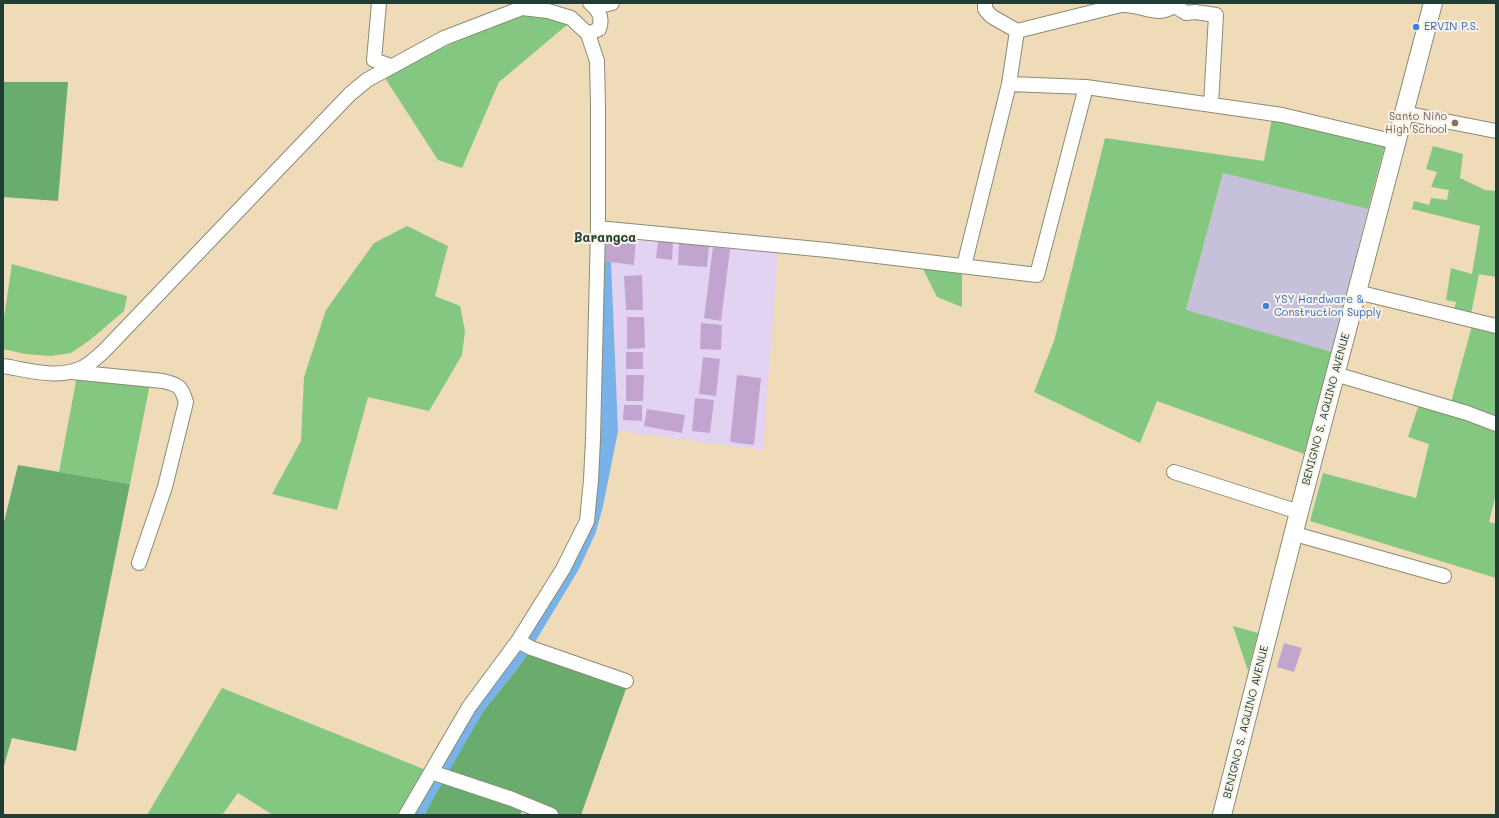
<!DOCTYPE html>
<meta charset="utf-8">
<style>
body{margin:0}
#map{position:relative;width:1499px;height:818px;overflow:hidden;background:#f0dbb9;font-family:Mali,sans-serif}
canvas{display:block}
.frame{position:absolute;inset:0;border:4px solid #1f3d34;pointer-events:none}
</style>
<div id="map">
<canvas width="1499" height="818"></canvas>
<div class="frame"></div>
</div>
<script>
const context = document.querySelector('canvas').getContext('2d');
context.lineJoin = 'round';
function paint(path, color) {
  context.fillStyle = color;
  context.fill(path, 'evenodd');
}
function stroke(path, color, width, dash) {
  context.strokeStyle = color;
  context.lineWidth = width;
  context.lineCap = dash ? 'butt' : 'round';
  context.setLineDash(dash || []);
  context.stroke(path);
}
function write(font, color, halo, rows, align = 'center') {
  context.font = font + ' Mali,sans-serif';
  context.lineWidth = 4;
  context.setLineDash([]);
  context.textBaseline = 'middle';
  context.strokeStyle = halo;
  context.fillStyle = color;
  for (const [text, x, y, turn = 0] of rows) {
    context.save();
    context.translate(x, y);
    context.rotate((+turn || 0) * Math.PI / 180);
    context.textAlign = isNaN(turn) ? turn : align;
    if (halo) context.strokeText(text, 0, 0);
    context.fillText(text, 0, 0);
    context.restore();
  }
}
paint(new Path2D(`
 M 610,237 L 778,252 L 763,450 L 618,431 Z`), '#e3d3f2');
paint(new Path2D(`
 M 1223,173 L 1368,209 L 1332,352 L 1186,311 Z`), '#c6c0da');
paint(new Path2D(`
 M 523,14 L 547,17 L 568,24 L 499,82 L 462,168 L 438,160 L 385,78 L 438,50 L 492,26 Z
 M 1272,118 L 1385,145 L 1368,209 L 1223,173 L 1186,310 L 1332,352 L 1304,454 L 1157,401 L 1140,443 L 1034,392 L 1054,341 L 1105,138 L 1264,161 Z
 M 1433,146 L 1463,154 L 1460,178 L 1485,190 L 1496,191 L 1496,277 L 1479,274 L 1471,314 L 1454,310 L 1456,302 L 1446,300 L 1451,268 L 1472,274 L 1480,226 L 1412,209 L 1414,201 L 1429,205 L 1431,198 L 1447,200 L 1449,190 L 1431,187 L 1437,172 L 1426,169 Z
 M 407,226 L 448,246 L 435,296 L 460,306 L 465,331 L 462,355 L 429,411 L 368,397 L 337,510 L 272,494 L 301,441 L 304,377 L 326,310 L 374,243 Z
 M 12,264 L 127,296 L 124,311 L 90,340 L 71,353 L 50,356 L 25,354 L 3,349 L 3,324 Z
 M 921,265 L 962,269 L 962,307 L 937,297 Z
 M 1472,326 L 1496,333 L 1496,494 L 1489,522 L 1496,524 L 1496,578 L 1310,521 L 1323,473 L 1416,498 L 1429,444 L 1408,437 L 1419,404 L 1448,413 Z
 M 77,376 L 150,384 L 130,484 L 59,472 Z
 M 1233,626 L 1258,633 L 1248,671 Z
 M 222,688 L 426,770 L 399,815 L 273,815 L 238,793 L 222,815 L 147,815 Z`), '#83c780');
paint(new Path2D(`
 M 3,82 L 68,82 L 58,201 L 3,197 Z
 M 18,465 L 130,484 L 76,751 L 12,738 L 3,769 L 3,526 Z
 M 529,652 L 627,686 L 581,815 L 560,815 L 525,801 L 447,773 L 484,710 L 514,673 Z
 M 442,782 L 524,808 L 520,815 L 424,815 Z`), '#6aac6e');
paint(new Path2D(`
 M 612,223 L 610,237 L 618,431 L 603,506 L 596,532 L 579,569 L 529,652 L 514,673 L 484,710 L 424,815 L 412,815 L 474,711 L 593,519 L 603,224 Z`), '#79b2e9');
paint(new Path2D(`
 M 602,236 L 636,239 L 634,265 L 602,261 Z
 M 658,241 L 673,242 L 672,260 L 656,258 Z
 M 679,243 L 709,245 L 707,267 L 678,265 Z
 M 713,247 L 730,249 L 721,321 L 704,318 Z
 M 642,275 L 643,310 L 626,310 L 624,276 Z
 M 627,317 L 644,317 L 645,348 L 627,349 Z
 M 701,323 L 722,325 L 721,350 L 700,349 Z
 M 626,352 L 643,352 L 643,369 L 626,369 Z
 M 703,357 L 720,359 L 716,396 L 699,394 Z
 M 626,375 L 644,375 L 643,401 L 626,401 Z
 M 737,375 L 761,378 L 754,445 L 730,442 Z
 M 695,398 L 714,400 L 710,433 L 692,431 Z
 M 624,405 L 642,405 L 642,421 L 623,420 Z
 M 647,409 L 685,415 L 682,433 L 644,426 Z
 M 1284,643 L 1302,648 L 1294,672 L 1277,667 Z`), '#c1a5ce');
const minor = new Path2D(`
 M 379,3 L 374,60 L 391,66
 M 985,3 L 985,9 L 991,16 L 1017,31
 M 595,7 L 612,3
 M 588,34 L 599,29 C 603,18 599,10 590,3
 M 1009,84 L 1086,87 L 1282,115 L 1396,142
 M 1404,113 L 1496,131
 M 598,228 L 827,250 L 1037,275 L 1086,87
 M 964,266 L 1009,84 L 1017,31 L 1121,5 C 1135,4 1147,11 1160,11 C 1165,11 1170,8 1175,6 L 1186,13 L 1195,12 L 1216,15 L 1211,105
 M 1357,292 L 1496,326
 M 3,366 C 29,370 59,380 84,367 C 91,363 97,357 103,352 L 350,94 L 367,80 L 444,38 L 522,8 L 548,11 L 571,18 L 588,34 L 597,61 L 598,107 L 598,228 L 593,439 L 591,480 L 587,521 L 563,569 L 518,641 L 469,707 L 406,815
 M 72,372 L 163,381 C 179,385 181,386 186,402 L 165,487 L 139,563
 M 1335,374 L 1467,413 L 1496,424
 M 1174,472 L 1299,512
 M 1295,534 L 1444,576
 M 518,641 L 531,648 L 626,681
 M 431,772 L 512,799 L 551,815`);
const major = new Path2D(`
 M 1222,815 L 1299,512 L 1433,3`);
stroke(minor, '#888c76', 16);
stroke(major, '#888c76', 20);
stroke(minor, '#fff', 14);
stroke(major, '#fff', 18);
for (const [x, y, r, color] of [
 [1416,27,4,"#3f7fe0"],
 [1455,123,4,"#8d6e63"],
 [1266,306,4,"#3f7fe0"]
]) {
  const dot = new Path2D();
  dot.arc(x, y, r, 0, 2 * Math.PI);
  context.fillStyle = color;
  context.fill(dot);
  stroke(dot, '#f7f3e8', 1.5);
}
write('11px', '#366cbe', '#f7f3e8', [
 ["ERVIN P.S.",1424,27],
 ["YSY Hardware &",1274,300],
 ["Construction Supply",1274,313]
], 'left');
write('11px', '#785e54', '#f7f3e8', [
 ["Santo Niño",1447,117],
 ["High School",1447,130]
], 'right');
write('11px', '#1f3d34', '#f7f3e8', [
 ["BENIGNO S. AQUINO AVENUE",1326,409,-75],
 ["BENIGNO S. AQUINO AVENUE",1246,722,-76]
]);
write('bold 13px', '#1f3d34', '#f7f3e8', [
 ["Barangca",605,238]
]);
</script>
